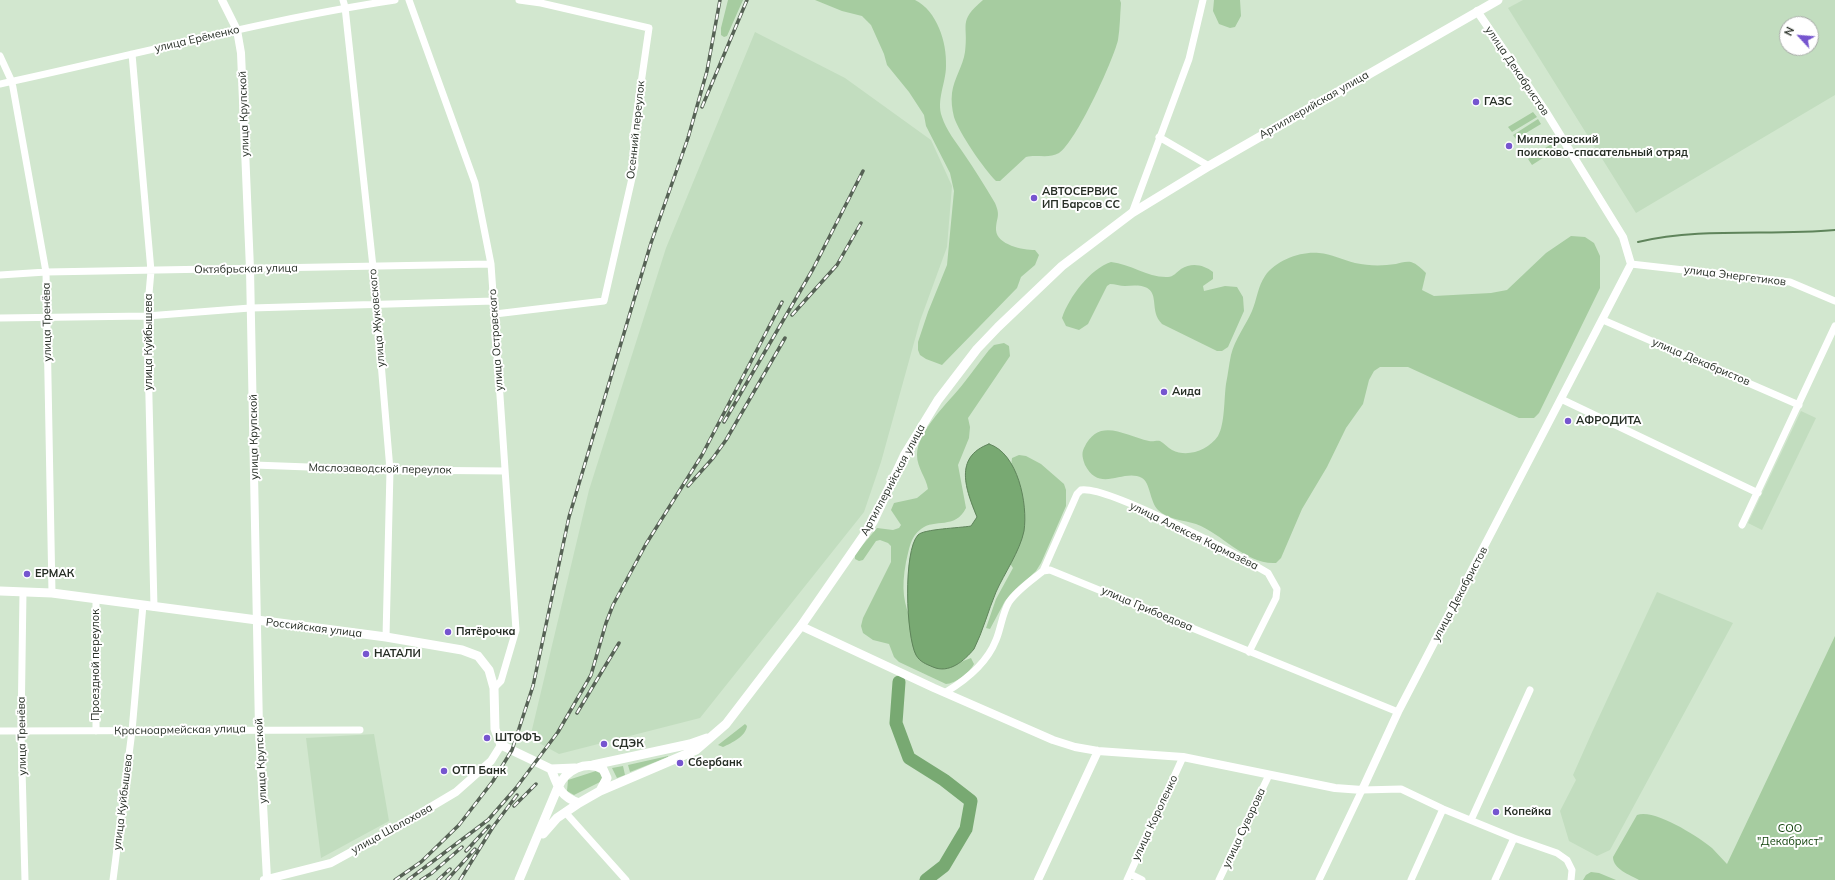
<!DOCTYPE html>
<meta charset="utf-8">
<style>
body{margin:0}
#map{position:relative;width:1835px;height:880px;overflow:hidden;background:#d2e7cf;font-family:Mulish,sans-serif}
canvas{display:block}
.north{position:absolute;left:1779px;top:16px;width:40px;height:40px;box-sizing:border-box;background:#fff;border:1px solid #a8aba8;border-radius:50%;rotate:296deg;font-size:11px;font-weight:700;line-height:16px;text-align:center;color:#262e25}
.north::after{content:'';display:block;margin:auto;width:14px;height:18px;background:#7655cf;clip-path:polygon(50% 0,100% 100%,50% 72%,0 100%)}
</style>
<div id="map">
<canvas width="1835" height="880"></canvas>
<div class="north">N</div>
</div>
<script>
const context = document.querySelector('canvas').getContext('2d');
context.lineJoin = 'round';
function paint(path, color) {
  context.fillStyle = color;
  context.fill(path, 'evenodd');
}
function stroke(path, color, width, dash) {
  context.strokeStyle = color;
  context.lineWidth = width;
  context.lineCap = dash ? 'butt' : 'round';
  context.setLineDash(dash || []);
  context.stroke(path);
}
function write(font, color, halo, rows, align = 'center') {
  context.font = font + ' Mulish,sans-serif';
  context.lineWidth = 4;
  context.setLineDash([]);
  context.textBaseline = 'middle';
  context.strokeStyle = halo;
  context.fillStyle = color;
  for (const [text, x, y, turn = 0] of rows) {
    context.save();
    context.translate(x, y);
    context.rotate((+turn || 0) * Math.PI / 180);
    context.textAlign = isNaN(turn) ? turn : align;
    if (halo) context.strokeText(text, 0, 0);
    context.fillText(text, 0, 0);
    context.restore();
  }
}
paint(new Path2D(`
 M 1523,0 L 1835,0 L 1835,95 L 1636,213 L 1508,8 ZM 1787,24 L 1811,24 L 1811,48 L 1787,48 Z
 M 755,32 L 845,78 L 931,140 L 952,186 L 947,247 L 920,321 L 881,462 L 864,512 L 700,718 L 559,754 L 530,738 L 589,490 L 666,248 Z
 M 1801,411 L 1816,418 L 1762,530 L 1748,523 Z
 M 1657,592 L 1733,623 L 1610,850 L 1597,856 L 1569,841 L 1560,811 L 1576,780 L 1573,775 L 1593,730 Z
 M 374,734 L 389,821 L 321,858 L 306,738 Z`), '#c2ddbf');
paint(new Path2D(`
 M 728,0 L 743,0 L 727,36 L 724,37 L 721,35 L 721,28 Z
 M 815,0 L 915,0 C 937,11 947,42 946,66 C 946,83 936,100 942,117 C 946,130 956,142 964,154 C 975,170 985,186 995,203 C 1001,217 996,217 996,230 C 997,245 1023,250 1035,250 L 1039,255 L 1035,265 L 1021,277 L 1017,288 L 942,365 L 926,359 L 920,355 L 918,350 L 918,342 L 928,312 L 947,265 L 954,191 L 950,173 L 926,126 L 924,115 L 909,92 L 887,65 L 884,54 L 871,25 L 862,16 L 842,11 Z
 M 983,0 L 1120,0 L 1121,3 C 1120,15 1120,28 1118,40 C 1113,61 1076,142 1059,153 C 1049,159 1036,154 1026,157 L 1000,181 L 996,181 C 984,169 959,133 954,117 C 952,109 951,101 952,93 C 954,78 963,66 965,52 C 969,24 957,22 983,0 Z
 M 1214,0 L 1240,0 L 1241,16 L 1235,27 L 1230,28 L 1219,24 L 1213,11 Z
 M 1533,112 L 1537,117 L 1512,132 L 1508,127 Z
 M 1538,119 L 1541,124 L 1516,139 L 1513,135 Z
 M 1553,143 L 1557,149 L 1532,165 L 1528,159 Z
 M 1571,236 L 1585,237 L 1594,243 L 1600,256 L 1600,288 L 1539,413 L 1534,418 L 1519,418 L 1408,367 L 1380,367 L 1374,371 L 1369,380 L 1363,404 L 1346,428 L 1327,467 L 1302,509 L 1281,558 L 1276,563 C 1246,565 1223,534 1196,524 C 1184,520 1168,520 1158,510 C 1150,502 1150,482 1142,478 C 1123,468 1100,494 1085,465 C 1083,459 1081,454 1084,448 C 1099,416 1125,436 1149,441 C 1153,442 1157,440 1160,441 C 1164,443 1168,448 1172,450 C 1188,458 1208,450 1218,436 C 1225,424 1224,398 1226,384 C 1228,374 1229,364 1231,355 C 1235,339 1246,325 1252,311 C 1257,299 1258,286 1265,276 C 1276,260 1301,251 1319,253 C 1331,254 1343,260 1355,263 C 1369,266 1382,266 1396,264 C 1400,263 1406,261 1411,262 C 1417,264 1421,268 1426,273 L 1422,290 L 1434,296 L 1491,293 L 1507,290 L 1546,253 Z
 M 1111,262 C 1131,264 1148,278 1168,277 C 1173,277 1177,272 1181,269 C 1192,262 1204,265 1213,272 L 1213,279 L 1203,286 L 1204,291 L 1225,286 L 1237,287 L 1243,297 L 1244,311 L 1228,347 L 1222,351 L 1217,351 L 1162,324 C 1155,317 1155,310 1154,301 C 1153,284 1138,285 1125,286 C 1120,286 1115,284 1110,284 L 1107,286 L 1088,324 L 1079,330 L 1066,326 L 1062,318 C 1069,297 1090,269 1111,262 Z
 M 1004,343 L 1009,346 L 1010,356 L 968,418 L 970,427 L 969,438 L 958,465 L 966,508 C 955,530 935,518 921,529 C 910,537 909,550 906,562 C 896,615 917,630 950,666 L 971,658 L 974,664 C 970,672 955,684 946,684 L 899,662 L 894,657 L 889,644 L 873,640 L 863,633 L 861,626 L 863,618 L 891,562 L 891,546 L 888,543 L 880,540 L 876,541 L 863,560 L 859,561 L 855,559 L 855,554 L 877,528 L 893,530 L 899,528 L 901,525 L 891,510 L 894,503 L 917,498 L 928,489 C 926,477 917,468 917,455 C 917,431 949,402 963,384 C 972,373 980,361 989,350 L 994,345 Z
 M 1019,455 L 1026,456 L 1041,464 L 1064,484 L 1066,490 L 1066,506 L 1041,563 L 1036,571 L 1005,601 L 990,629 L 986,628 L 996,599 L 1013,568 L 1005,556 L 1011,467 L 1012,458 Z
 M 1835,636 L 1835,880 L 1639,880 C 1630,875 1613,869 1613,857 L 1637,815 C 1654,808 1699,837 1712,848 C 1717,853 1722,859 1727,864 Z
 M 745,724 L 747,726 C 746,736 732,743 723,747 L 718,745 Z
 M 668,756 L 668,757 L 630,772 L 628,765 Z
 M 623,766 L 625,775 L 617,778 L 612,768 Z
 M 596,771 L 601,774 L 603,777 L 600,782 L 574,795 L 567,791 L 568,780 Z
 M 1591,872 L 1599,873 L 1616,880 L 1583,880 L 1586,875 Z`), '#a6cca0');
const water = new Path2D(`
 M 989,444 C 1018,453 1028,504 1024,531 C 1020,551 1004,574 996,592 C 988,611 983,631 974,649 C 964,661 949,674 933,667 C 926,664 920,662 916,655 C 906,636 903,551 918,535 C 923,529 960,528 971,526 L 977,517 C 966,490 953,457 989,444 Z`);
paint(water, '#78a972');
stroke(water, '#5f845b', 1);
stroke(new Path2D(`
 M 1638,242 C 1702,227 1770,236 1835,230`), '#5f845b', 2);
stroke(new Path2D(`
 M 899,682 L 896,723 L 909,758 L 944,780 L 971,801 L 966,829 L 944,866 L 926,880`), '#78a972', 13);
stroke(new Path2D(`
 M 343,0 L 345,7 L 373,267 L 390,470 L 386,637
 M 409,0 L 475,183 L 491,264 L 516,630 L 501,681 L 494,688
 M 132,54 L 151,271 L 147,316 L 154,607
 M 0,56 L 12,82 L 46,272 L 52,593
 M 0,84 C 132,56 262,20 395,0
 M 1159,137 L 1209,166
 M 1132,213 L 1189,59 L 1203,0
 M 1631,264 L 1790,282 L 1835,301
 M 0,275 L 46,272 L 491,264
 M 251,308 L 494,301
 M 495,314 L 604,301 L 635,165 L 633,139 L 649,28 L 541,3 L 519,0
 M 0,318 L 147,316 L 250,308
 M 1603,320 L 1799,405
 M 1561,399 L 1758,493
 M 254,465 L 390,470 L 505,471
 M 1742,525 L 1835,326
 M 1043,571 L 1077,494 L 1081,490 C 1107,485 1239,556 1268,573 L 1277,589 L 1276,598 L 1249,652
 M 23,592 L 21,731 L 25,880
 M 96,599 L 96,731
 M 946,692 C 966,680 987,663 996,640 C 1001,628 1002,614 1009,602 C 1017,590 1032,580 1043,571 L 1050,570 L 1398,712
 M 0,731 L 360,730
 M 565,812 L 626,880
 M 1471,820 L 1530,690
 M 1130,874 L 1142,880
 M 113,880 L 132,731 L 143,605
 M 1127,880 L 1183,757
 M 1219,880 L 1269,775
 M 1319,880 L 1362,790 L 1401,789 L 1443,809 L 1514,838 L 1557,853 L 1567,860 L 1572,870 L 1571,880
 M 1411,880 L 1443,809
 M 1495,880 L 1514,838`), '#fff', 7);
stroke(new Path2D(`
 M 222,0 L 237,30 L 241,53 L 250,269 L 259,729 L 267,879
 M 801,626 L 934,688 L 1053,740 L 1075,747 L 1098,751 L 1183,757 L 1335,788 L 1362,790 L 1398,712 L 1631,264 L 1623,237 L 1546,112 L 1477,11
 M 264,880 L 331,863 L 404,823 L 456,792 L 491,761 L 501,745
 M 1038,880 L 1098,751`), '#fff', 8);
stroke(new Path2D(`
 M 0,591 L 52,593 L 386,637 L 462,650 L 478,656 L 489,670 L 494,688 L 495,729 L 501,745 L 551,769
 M 593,765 L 690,744 L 707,738
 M 551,769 L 575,768
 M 600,791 L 696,750 L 726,724 L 801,626 L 873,522 L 905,454 L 938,400 L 977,349 L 998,327 L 1062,266 L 1132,213 L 1209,166 L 1498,0
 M 543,834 L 557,818 L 579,803
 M 519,880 L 558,787 C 566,770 585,760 603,769 L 607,778 L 600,791 L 579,803 C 560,796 558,787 551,769`), '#fff', 9);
const rail = new Path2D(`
 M 702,107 L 747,0
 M 792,315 L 837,265 L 861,223
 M 724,422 L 813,269 L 863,171
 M 688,486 L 713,458 L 726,440 L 785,338
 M 577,713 L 619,643
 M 514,806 L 536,784
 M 466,851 L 489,826
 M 395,880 L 421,862 L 459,825 L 493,781 L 512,750 L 533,686 L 569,517 L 651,243 L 688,138 L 707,71 L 720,0
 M 408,880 L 488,820 L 516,788 L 558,732 L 591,675 L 606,623 L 613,605 L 646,544 L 702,455 L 782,302
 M 421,880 L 432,873 L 462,847
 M 438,880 L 450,869
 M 447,880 L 475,849
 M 460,880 L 493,827 L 517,795`);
stroke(rail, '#566255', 3.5);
stroke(rail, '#fff', 2, [6]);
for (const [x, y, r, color] of [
 [1476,102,4,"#7655cf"],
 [1509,146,4,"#7655cf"],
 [1034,198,4,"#7655cf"],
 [1164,392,4,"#7655cf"],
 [1568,421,4,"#7655cf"],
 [27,574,4,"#7655cf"],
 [448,632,4,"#7655cf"],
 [366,654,4,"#7655cf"],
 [487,738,4,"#7655cf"],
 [604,744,4,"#7655cf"],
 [680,763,4,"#7655cf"],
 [444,771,4,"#7655cf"],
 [1496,812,4,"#7655cf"]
]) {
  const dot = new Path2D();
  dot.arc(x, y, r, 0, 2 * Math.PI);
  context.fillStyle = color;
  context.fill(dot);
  stroke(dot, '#fff', 1.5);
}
write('11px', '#262e25', '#fff', [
 ["улица Ерёменко",197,39,-13],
 ["улица Декабристов",1517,71,56],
 ["Артиллерийская улица",1314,105,-30],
 ["улица Крупской",244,114,-92],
 ["Осенний переулок",636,130,-84],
 ["Октябрьская улица",246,269,-1],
 ["улица Энергетиков",1735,276,7],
 ["улица Жуковского",377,318,-95],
 ["улица Тренёва",47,322,-91],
 ["улица Островского",496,340,-94],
 ["улица Куйбышева",149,342,-90],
 ["улица Декабристов",1701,362,23],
 ["улица Крупской",254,437,-91],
 ["Маслозаводской переулок",380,469,1],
 ["Артиллерийская улица",893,480,-62],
 ["улица Алексея Кармазёва",1194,536,26],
 ["улица Декабристов",1460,594,-62],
 ["улица Грибоедова",1147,609,23],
 ["Российская улица",314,628,7],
 ["Проездной переулок",96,665,-90],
 ["Красноармейская улица",180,730,-1],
 ["улица Тренёва",22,736,-91],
 ["улица Крупской",261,761,-93],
 ["улица Куйбышева",123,802,-83],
 ["улица Короленко",1155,818,-65],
 ["улица Суворова",1244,828,-65],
 ["улица Шолохова",392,829,-29]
]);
write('bold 11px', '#262e25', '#fff', [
 ["ГАЗС",1484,102],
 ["Миллеровский",1517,140],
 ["поисково-спасательный отряд",1517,153],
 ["АВТОСЕРВИС",1042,192],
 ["ИП Барсов СС",1042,205],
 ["Аида",1172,392],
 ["АФРОДИТА",1576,421],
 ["ЕРМАК",35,574],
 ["Пятёрочка",456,632],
 ["НАТАЛИ",374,654],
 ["ШТОФЪ",495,738],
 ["СДЭК",612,744],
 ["Сбербанк",688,763],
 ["ОТП Банк",452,771],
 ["Копейка",1504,812]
], 'left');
write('11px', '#0d3f07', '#fff', [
 ["СОО",1790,829],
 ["\"Декабрист\"",1790,842]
]);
</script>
